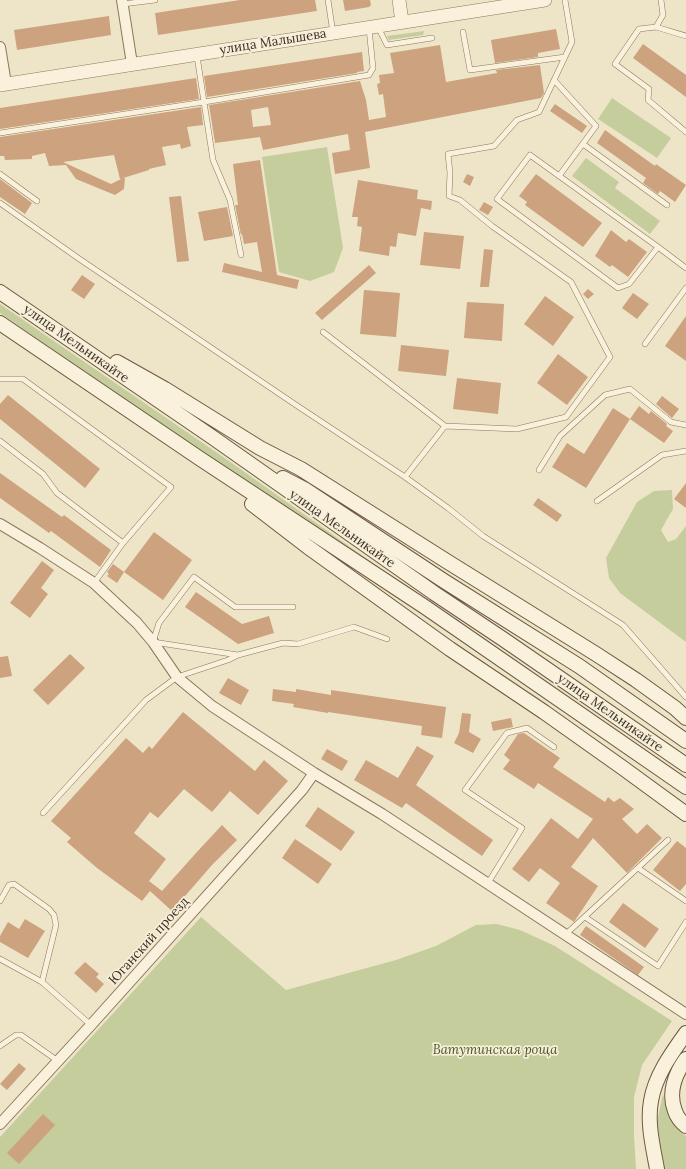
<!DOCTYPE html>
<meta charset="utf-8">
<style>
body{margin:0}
canvas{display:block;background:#eee5c8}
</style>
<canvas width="686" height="1169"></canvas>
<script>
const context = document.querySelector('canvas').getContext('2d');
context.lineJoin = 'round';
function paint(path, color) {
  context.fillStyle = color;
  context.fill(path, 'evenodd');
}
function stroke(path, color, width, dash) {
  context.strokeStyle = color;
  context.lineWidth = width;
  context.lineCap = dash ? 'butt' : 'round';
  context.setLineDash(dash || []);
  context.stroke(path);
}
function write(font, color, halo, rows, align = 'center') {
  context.font = font + ' Lora,serif';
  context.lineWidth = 3.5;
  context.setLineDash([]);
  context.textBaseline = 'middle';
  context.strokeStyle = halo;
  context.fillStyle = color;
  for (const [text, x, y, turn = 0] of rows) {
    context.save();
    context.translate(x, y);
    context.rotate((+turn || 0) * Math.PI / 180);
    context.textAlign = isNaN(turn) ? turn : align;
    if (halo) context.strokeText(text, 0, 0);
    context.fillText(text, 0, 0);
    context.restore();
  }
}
paint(new Path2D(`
 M 424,31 L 423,35 L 389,40 L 387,36 Z
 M 612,98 L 671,138 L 657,158 L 598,119 Z
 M 327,147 L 343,248 L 334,272 L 310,281 L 279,272 L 262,157 Z
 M 586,158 L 619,182 L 615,188 L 660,221 L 650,234 L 572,176 Z
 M 0,304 L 229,461 L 384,571 L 383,573 L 174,433 L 0,313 Z
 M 672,490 L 673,509 L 661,530 L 668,542 L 676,539 L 686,526 L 686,642 L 620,593 L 609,578 L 606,558 L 637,502 L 654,491 Z
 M 201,917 L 286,990 L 396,960 L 436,946 L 476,925 L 497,924 L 520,930 L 555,946 L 672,1021 L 642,1065 L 634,1097 L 634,1135 L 636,1169 L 0,1169 L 0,1137 Z
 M 663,1094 C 667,1110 672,1126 686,1136 L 686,1169 L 663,1169 L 656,1126 Z`), '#c5cd9c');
paint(new Path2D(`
 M 240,0 L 315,0 L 317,11 L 158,35 L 155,13 Z
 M 343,0 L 370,0 L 371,5 L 369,7 L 345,11 Z
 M 109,16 L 111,35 L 17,50 L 14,30 Z
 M 556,29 L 560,49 L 538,53 L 538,57 L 495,63 L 491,40 Z
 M 643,44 L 686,75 L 686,97 L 633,58 Z
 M 440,45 L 446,82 L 497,73 L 496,70 L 540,65 L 544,93 L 541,98 L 365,132 L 370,168 L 335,174 L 332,153 L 350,150 L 348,134 L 263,150 L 260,137 L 215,143 L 209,105 L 360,81 L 366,100 L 369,120 L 386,117 L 383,94 L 379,95 L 377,84 L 380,83 L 379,75 L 394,73 L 390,53 ZM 268,107 L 271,125 L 253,127 L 251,110 Z
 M 362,52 L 364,71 L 357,72 L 357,73 L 207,97 L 204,76 Z
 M 196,78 L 199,99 L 0,129 L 0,108 Z
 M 555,104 L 587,126 L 582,133 L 550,111 Z
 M 201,107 L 203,125 L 187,127 L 191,146 L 181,149 L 180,144 L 162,147 L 166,165 L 149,169 L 149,170 L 120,179 L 114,155 L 63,162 L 111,184 L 125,177 L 124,189 L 115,195 L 76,179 L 66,165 L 49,166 L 45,153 L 32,156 L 32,159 L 5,160 L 4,156 L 0,156 L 0,137 Z
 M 605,130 L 655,166 L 656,164 L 686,185 L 675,202 L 660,191 L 658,194 L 643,183 L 646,178 L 597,143 Z
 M 260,160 L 277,275 L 299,280 L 297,289 L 222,272 L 224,263 L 262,272 L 257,242 L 244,244 L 242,234 L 241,235 L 235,205 L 238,205 L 233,164 Z
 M 467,174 L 474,177 L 470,186 L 463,182 Z
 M 536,174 L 602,223 L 583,247 L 525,205 L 527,202 L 519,196 Z
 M 0,179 L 32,203 L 25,214 L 0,197 Z
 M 358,180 L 418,190 L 417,199 L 432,201 L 431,210 L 421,208 L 416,236 L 398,233 L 396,247 L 390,246 L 389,256 L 359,251 L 362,227 L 357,226 L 358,217 L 352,217 Z
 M 181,196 L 189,261 L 177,262 L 169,197 Z
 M 484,202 L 493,207 L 488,215 L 479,210 Z
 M 227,207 L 233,236 L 204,241 L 198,212 Z
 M 611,230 L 626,242 L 629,239 L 647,252 L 628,277 L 612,265 L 610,267 L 595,256 Z
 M 424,232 L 464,236 L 460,269 L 420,265 Z
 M 484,249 L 493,250 L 489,287 L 480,287 Z
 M 369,265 L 376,273 L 322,320 L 315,313 Z
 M 82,275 L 95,284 L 84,299 L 71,290 Z
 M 588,289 L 594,294 L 588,299 L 583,294 Z
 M 364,290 L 400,293 L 396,337 L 360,334 Z
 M 633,293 L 649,304 L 637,319 L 622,308 Z
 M 545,296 L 574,317 L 553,346 L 524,324 Z
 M 467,302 L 504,304 L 502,341 L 464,338 Z
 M 686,316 L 686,361 L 665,346 Z
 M 401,345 L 449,350 L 446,376 L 398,371 Z
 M 558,354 L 588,377 L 567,405 L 537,383 Z
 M 457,378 L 501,383 L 498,414 L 453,409 Z
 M 8,395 L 100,469 L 85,488 L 0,419 L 0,404 Z
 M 662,396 L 679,409 L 672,418 L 656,404 Z
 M 639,406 L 649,414 L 651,411 L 667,424 L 666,426 L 673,431 L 664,443 L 630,419 Z
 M 613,408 L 630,419 L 586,488 L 552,467 L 567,443 L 584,454 Z
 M 0,473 L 62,517 L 64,515 L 111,550 L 100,567 L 51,531 L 49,533 L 0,498 Z
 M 686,483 L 686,508 L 674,499 Z
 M 538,498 L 562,515 L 557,522 L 533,505 Z
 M 154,532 L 192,560 L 163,600 L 124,572 Z
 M 42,561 L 54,570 L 41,588 L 48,594 L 30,618 L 10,603 Z
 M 113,564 L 124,572 L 117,583 L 107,576 L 109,574 L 107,572 Z
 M 196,592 L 242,624 L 269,616 L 274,633 L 238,644 L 185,607 Z
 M 70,654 L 85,668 L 48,705 L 33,690 Z
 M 8,656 L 12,676 L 0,678 L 0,657 Z
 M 228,678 L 249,690 L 241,705 L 219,693 Z
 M 273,689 L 296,692 L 296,689 L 331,695 L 331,690 L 446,707 L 442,738 L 421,735 L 422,726 L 328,712 L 328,713 L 293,707 L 294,704 L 272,701 Z
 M 183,712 L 255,771 L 264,760 L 288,781 L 258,815 L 230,791 L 212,812 L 184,789 L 158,818 L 150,812 L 134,833 L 166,859 L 149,881 L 162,891 L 196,853 L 222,825 L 237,840 L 212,865 L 172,911 L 150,891 L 142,901 L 97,868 L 67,842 L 71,838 L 51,821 L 126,738 L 143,753 L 149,746 L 152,749 Z
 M 462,713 L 471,714 L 469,732 L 481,739 L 473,753 L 454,743 L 459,733 Z
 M 511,718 L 513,727 L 493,731 L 491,722 Z
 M 524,733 L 560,758 L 553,767 L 605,802 L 608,797 L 614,802 L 620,798 L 634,809 L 622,819 L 637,834 L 647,824 L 662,838 L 627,873 L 593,838 L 571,867 L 598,886 L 574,922 L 546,903 L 560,883 L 540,868 L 529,882 L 512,869 L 551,818 L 578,839 L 593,819 L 538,783 L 534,789 L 503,769 L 510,760 L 504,755 L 518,734 Z
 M 417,746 L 434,756 L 416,785 L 493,840 L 482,856 L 406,803 L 402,808 L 354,780 L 366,760 L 398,778 Z
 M 327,749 L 348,761 L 342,771 L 321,759 Z
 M 318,807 L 355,832 L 341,851 L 305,826 Z
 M 295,839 L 332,864 L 318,884 L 282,858 Z
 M 677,841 L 686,848 L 686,884 L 680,891 L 653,870 Z
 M 623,903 L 659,929 L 645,948 L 609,922 Z
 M 25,919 L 45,931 L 28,958 L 0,942 L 0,936 L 8,922 L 19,929 Z
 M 586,926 L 644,967 L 638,975 L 580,935 Z
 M 85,962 L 99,974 L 96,977 L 104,984 L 96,993 L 74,973 Z
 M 19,1063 L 26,1069 L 7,1090 L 0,1084 Z
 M 43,1114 L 55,1125 L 19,1164 L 7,1153 Z`), '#cca27f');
const service = new Path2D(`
 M 328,0 L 333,33
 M 123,4 L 155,0
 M 378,27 L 387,45 L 432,38
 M 656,27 L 663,15 L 661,0
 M 463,32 L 470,70 L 565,57
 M 686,36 L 656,27 L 639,29 L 615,64 L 649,89 L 648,100 L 686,132
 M 554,80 L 596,126 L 559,176
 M 0,133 L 204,102 L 197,56
 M 583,144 L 667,205
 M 0,174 L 37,201
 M 0,203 L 78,258 L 299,407 L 405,477 L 448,508 L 483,536 L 623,625 L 686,697
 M 658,247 L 530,155 L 497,199 L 618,288 L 629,284 L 658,247 L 686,268
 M 241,255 L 230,200 L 213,160 L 204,102 L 369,75 L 373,68 L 369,28
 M 323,332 L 445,426 L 517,429 L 566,417 L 610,357 L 571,282 L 492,226 L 460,200 L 449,196 L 450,173 L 448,154 L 494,146 L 517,120 L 539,112 L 572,42 L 565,0
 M 645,344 L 686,288
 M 0,379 L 23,379 L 171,487 L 123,543
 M 0,441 L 43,474 L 57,493 L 123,543 L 94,583
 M 539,470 L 560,436 L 605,395 L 630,389 L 671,422 L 686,425
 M 405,477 L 445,426
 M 597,501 L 662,455 L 686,451
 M 293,607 L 235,607 L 194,577 L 159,623 L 153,642 L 238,655 L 283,643 L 298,644 L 354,627 L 387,639
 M 43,813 L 146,700 L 177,677 L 228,660 L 238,655
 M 638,868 L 686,901
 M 488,883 L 522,828 L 465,790 L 507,733 L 527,728 L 554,747
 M 0,901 L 9,885 L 14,884 L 49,909 L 54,915 L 56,925 L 42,982
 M 585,917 L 658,966 L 686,922
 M 566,934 L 668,840
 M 0,959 L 42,982 L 91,1025
 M 0,1046 L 16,1035 L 21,1035 L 58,1061`);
const minor = new Path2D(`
 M 122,0 L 132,64
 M 0,47 L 6,84
 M 0,524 L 40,548 L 94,583 L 137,623 L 153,642 L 177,677 L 212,706 L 314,773 L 382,814 L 686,1014
 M 0,1124 L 91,1025 L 302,790 L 314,773`);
const tertiary = new Path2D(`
 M 399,0 L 402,22
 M 0,85 L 545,0`);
const secondary = new Path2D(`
 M 0,292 L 212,437 L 434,593 L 503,639 L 686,765
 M 0,323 L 199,458 L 425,607 L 686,787
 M 117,362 L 165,389 L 260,448 L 301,469 L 448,562 L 596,654 L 636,680 L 675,708 L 686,718
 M 283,478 L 306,490 L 444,581 L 579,666 L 686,741
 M 252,504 L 308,547 L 450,649 L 544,712 L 623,768 L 686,814
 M 686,1059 C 675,1074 668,1093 675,1111 C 677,1117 681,1122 686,1126
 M 657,1169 C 653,1147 647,1123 651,1101 C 655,1076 671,1054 686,1033`);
stroke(service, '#8b775d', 6);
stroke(minor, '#8b775d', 12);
stroke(tertiary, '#8b775d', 14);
stroke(secondary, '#6d5840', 16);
stroke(service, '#f9f1dc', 5);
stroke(minor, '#f9f1dc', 10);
stroke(tertiary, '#f9f1dc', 13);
stroke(secondary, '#f9f1dc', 14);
write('13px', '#3b2f21', '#f6eed8', [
 ["улица Малышева",273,42,-9],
 ["улица Мельникайте",76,344,35],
 ["улица Мельникайте",342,529,35],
 ["улица Мельникайте",610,713,35],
 ["Юганский проезд",149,941,-48]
]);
write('italic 13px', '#495727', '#f6eed8', [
 ["Ватутинская роща",495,1050]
]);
</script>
